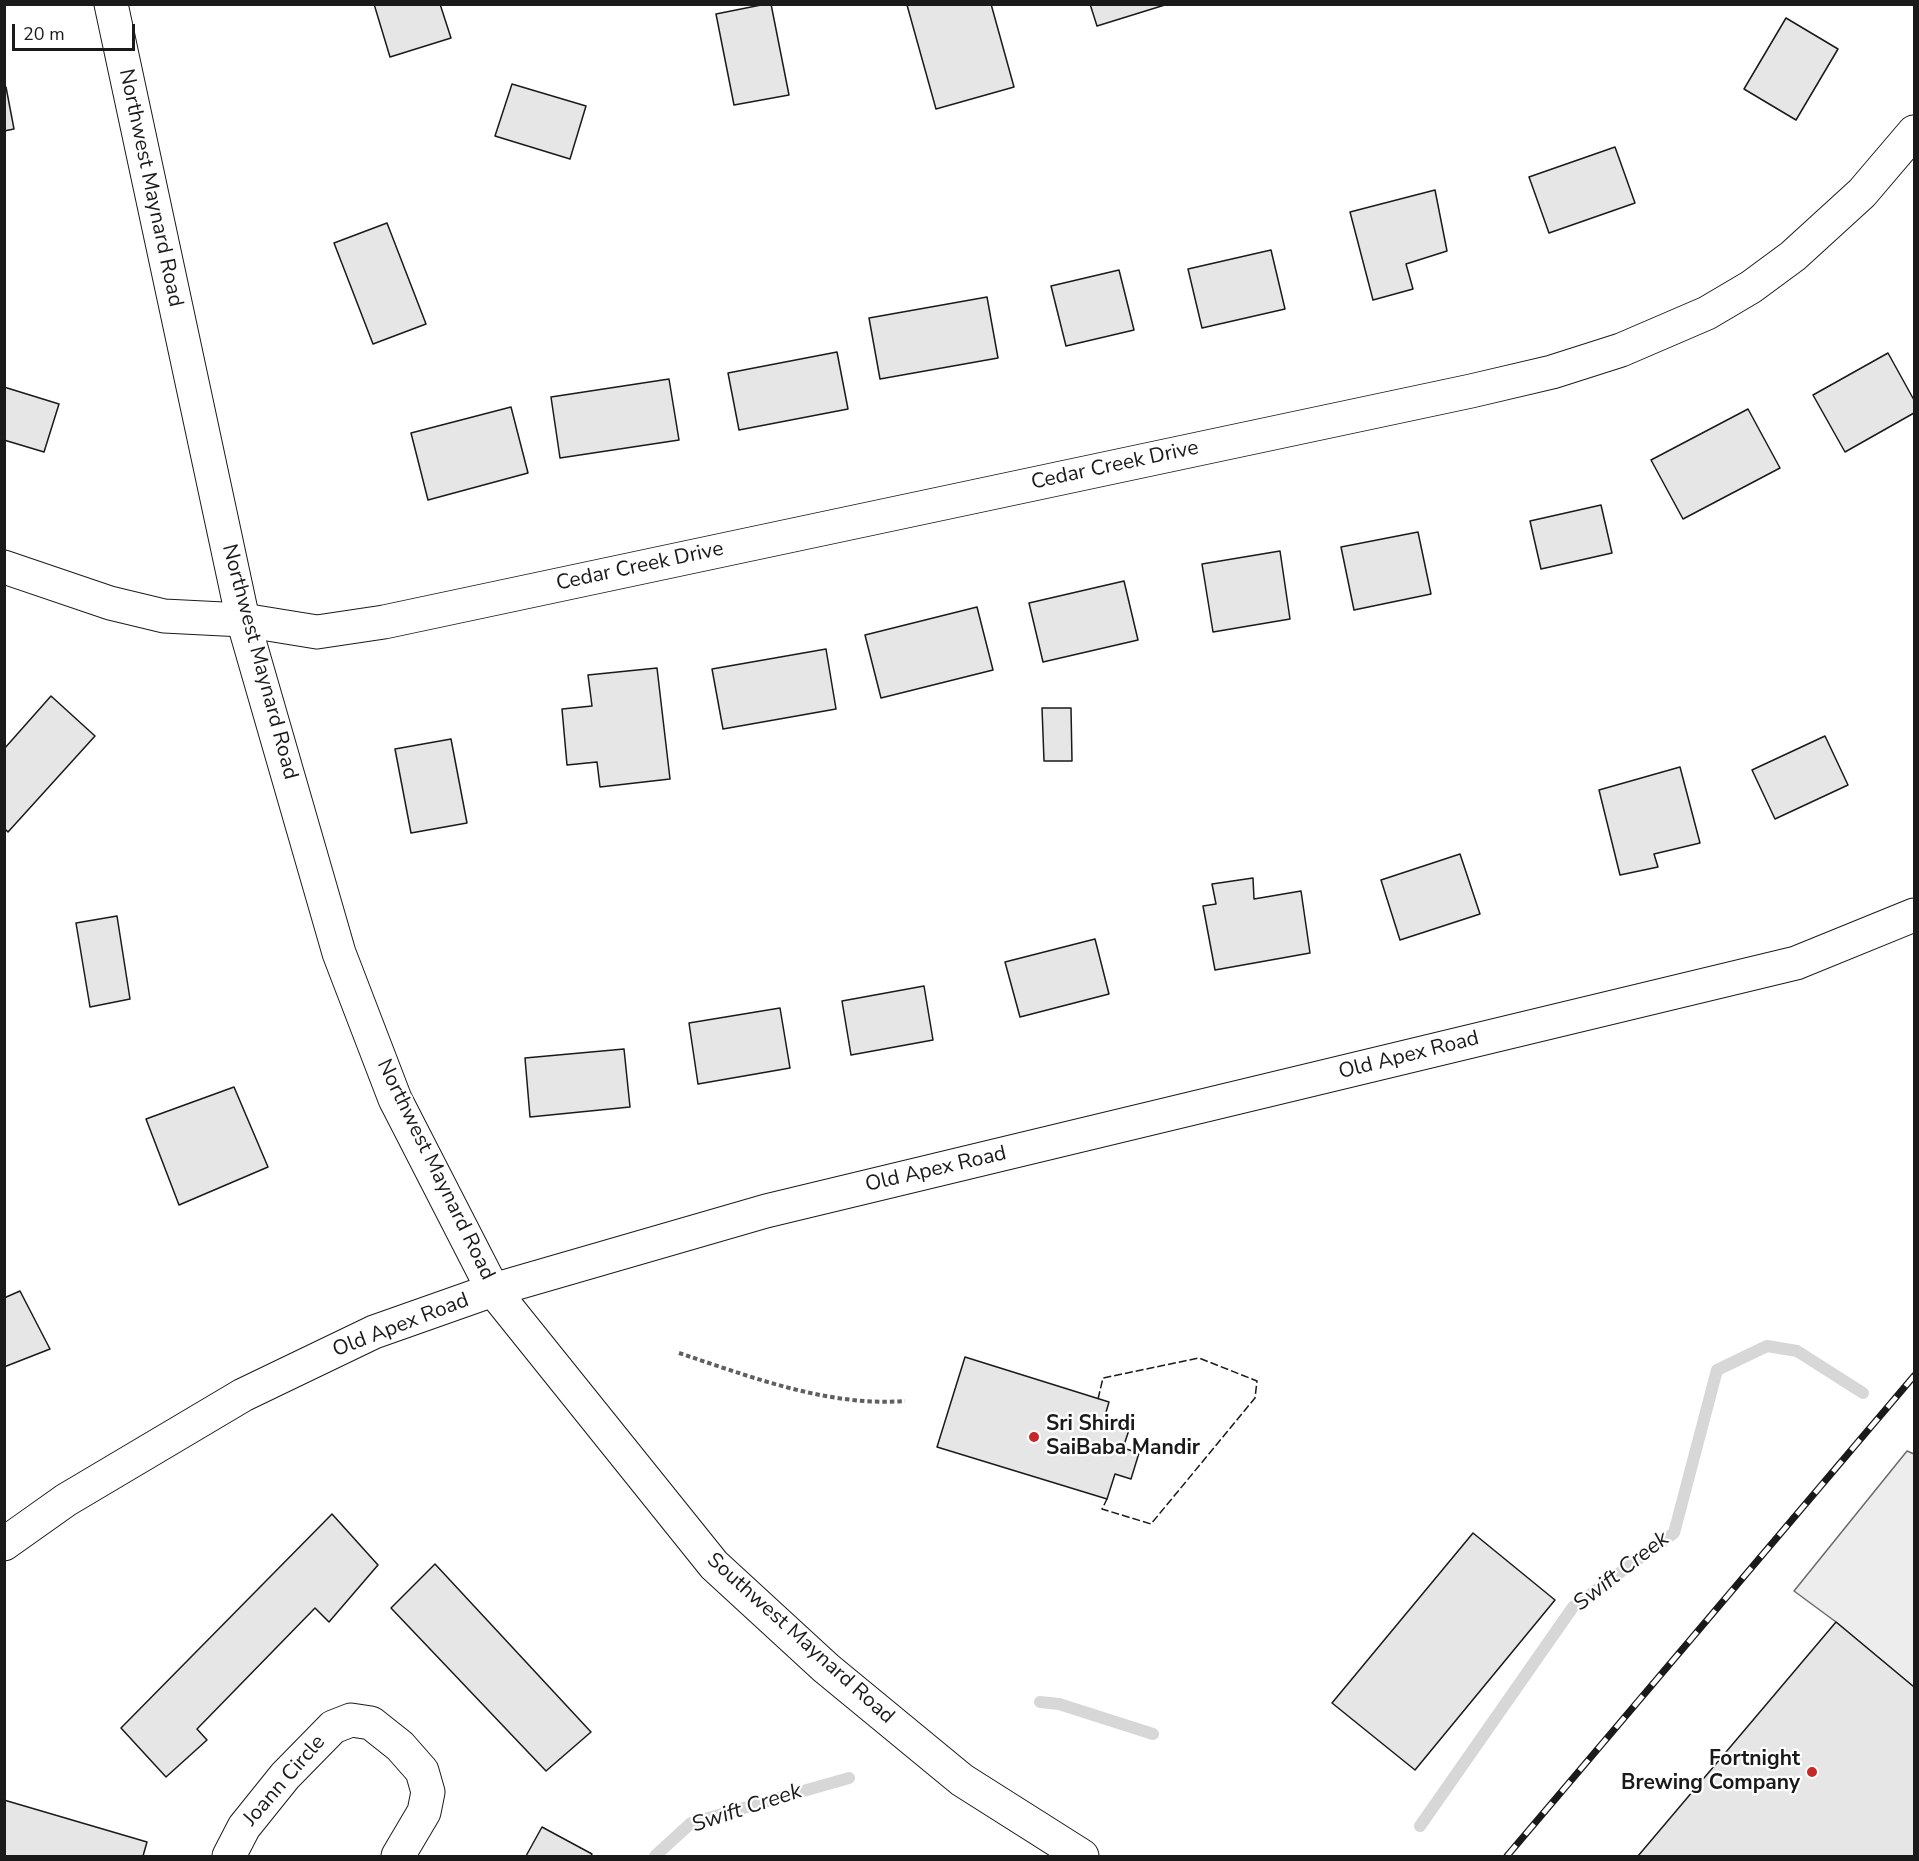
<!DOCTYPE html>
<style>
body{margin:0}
#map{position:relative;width:1919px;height:1861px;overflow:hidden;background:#fff;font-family:"Nunito Sans",sans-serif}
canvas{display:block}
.frame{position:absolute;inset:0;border:6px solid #1a1a1a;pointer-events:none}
.scale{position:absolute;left:12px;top:24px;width:123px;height:27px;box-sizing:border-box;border:3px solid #1a1a1a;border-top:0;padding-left:8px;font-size:18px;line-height:21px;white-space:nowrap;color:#1a1a1a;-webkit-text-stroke:4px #fff;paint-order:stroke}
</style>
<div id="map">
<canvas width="1919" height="1861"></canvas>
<div class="frame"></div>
<div class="scale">20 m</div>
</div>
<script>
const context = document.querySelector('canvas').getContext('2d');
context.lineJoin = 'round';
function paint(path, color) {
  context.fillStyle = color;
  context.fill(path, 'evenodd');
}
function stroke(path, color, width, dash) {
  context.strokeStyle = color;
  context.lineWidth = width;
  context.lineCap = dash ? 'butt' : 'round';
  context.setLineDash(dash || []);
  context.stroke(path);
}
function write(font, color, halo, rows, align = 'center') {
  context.font = font + ' "Nunito Sans",sans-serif';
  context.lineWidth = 4.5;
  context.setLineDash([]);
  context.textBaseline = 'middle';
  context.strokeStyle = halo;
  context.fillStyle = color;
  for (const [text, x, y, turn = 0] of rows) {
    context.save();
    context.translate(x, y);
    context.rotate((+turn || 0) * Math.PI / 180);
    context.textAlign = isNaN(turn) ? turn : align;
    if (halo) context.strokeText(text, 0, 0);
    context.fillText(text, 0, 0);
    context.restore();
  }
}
const built = new Path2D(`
 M 1907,1451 L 1914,1454 L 1914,1687 L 1836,1622 L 1794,1591 Z`);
paint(built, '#ededed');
stroke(built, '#6a6a6a', 1.5);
stroke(new Path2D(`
 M 1040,1702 L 1059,1704 L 1153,1734
 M 1420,1826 L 1573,1607 L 1674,1533 L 1717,1370 L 1767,1346 L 1797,1351 L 1863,1393
 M 655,1856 L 691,1823 L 849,1778`), '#d7d7d7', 12);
const building = new Path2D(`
 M 374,4 L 440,4 L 451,38 L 390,57 Z
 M 766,4 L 771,4 L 789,95 L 734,105 L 716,14 Z
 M 911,4 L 991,4 L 1014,87 L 936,109 L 907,5 Z
 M 1090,4 L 1168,4 L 1097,26 Z
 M 1786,18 L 1838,49 L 1796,120 L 1744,89 Z
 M 512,84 L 586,106 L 570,159 L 495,136 Z
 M 6,87 L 14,129 L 4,131 L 4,88 Z
 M 1615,147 L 1635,203 L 1549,233 L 1529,177 Z
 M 1435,190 L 1447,251 L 1406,264 L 1413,289 L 1373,300 L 1350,212 Z
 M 387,223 L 426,324 L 373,344 L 334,243 Z
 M 1271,250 L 1285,309 L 1202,328 L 1188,269 Z
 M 1119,270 L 1134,330 L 1066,346 L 1051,286 Z
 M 987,297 L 998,358 L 880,379 L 869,318 Z
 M 837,352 L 848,409 L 739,430 L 728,373 Z
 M 1888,353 L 1914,400 L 1914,413 L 1845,452 L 1813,395 Z
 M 669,379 L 679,440 L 560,458 L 551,397 Z
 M 4,387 L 59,404 L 44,452 L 4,440 Z
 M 511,407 L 528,473 L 428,500 L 411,433 Z
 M 1748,409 L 1780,468 L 1683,519 L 1651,460 Z
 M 1601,505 L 1612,553 L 1541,569 L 1530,521 Z
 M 1418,532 L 1431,594 L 1354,610 L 1341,547 Z
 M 1280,551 L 1290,619 L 1213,632 L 1202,564 Z
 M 1124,581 L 1138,640 L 1043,662 L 1029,603 Z
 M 977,607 L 993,670 L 881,698 L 865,635 Z
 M 826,649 L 836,709 L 723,729 L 712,669 Z
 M 657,668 L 670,779 L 600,787 L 597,762 L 567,765 L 562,709 L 592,706 L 588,675 Z
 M 51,696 L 95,736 L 8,832 L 4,828 L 4,749 Z
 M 1042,708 L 1071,708 L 1072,761 L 1044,761 Z
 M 1825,736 L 1848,785 L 1775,819 L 1752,770 Z
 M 451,739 L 467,823 L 411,833 L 395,749 Z
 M 1680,767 L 1700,843 L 1654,854 L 1658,867 L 1620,875 L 1599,790 Z
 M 1460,854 L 1480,914 L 1400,940 L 1381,880 Z
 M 1253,878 L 1254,899 L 1301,891 L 1310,953 L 1215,970 L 1203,906 L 1216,904 L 1212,884 Z
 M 117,916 L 130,999 L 90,1007 L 76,923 Z
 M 1095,939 L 1109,994 L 1020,1017 L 1005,962 Z
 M 924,986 L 933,1040 L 851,1055 L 842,1001 Z
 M 780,1008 L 790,1068 L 698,1084 L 689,1023 Z
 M 624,1049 L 630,1107 L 530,1117 L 525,1058 Z
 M 234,1087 L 268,1167 L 179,1205 L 146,1119 Z
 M 20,1291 L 50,1349 L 4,1367 L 4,1298 Z
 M 965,1357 L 1109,1402 L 1104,1419 L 1130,1427 L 1123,1448 L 1139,1453 L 1131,1479 L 1115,1474 L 1107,1499 L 937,1447 Z
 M 332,1514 L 378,1565 L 329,1622 L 315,1608 L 197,1729 L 207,1740 L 166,1777 L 121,1728 Z
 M 1473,1533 L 1555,1600 L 1415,1770 L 1332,1703 Z
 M 435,1564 L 591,1732 L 546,1771 L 391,1608 Z
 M 1836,1622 L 1914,1687 L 1914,1856 L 1638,1856 Z
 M 4,1800 L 147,1842 L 143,1856 L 4,1856 Z
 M 542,1827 L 592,1854 L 591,1856 L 526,1856 Z`);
paint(building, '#e6e6e6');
stroke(building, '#1a1a1a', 1.5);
const street = new Path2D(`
 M 4,567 L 110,603 L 164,616 L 243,620 L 317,632 L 384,622 L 1471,391 L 1552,372 L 1621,350 L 1707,313 L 1751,287 L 1793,256 L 1862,193 L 1914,132
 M 229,1856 L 244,1827 L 285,1776 L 333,1727 L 351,1720 L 371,1723 L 400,1746 L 422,1771 L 428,1792 L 424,1812 L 398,1856`);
const secondary = new Path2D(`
 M 4,1544 L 66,1500 L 243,1395 L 374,1332 L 493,1290 L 766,1211 L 1796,963 L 1914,915`);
const primary = new Path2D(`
 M 111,4 L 243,620 L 339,953 L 395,1099 L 493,1290 L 714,1565 L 826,1668 L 962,1780 L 1082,1856`);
stroke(street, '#1a1a1a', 35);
stroke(secondary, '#1a1a1a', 35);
stroke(primary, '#1a1a1a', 35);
stroke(new Path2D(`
 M 679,1353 C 751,1377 829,1407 905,1401`), '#5f5f5f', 4, [4.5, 3]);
stroke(street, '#fff', 33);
stroke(secondary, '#fff', 33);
stroke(primary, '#fff', 33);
const rail = new Path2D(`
 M 1507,1856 L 1914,1376`);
stroke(rail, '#1a1a1a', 7);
stroke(rail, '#fff', 4.5, [14]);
stroke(new Path2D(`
 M 1098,1399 L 1103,1378 L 1199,1358 L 1257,1381 L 1255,1398 L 1151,1524 L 1102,1509 L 1107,1499`), '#1a1a1a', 1.5, [8, 3]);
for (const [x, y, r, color] of [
 [1034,1437,6,"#c62828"],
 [1812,1772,6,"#c62828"]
]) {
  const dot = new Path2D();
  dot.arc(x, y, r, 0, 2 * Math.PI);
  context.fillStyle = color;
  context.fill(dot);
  stroke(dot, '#fff', 2);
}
write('21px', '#1a1a1a', '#fff', [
 ["Northwest Maynard Road",150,188,78],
 ["Cedar Creek Drive",1115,466,-12],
 ["Cedar Creek Drive",640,567,-12],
 ["Northwest Maynard Road",259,662,75],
 ["Old Apex Road",1409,1056,-14],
 ["Northwest Maynard Road",435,1170,64],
 ["Old Apex Road",936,1170,-13],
 ["Old Apex Road",401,1326,-21],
 ["Southwest Maynard Road",800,1639,42],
 ["Joann Circle",285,1781,-49]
]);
write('bold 21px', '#1a1a1a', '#fff', [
 ["Sri Shirdi",1046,1425],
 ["SaiBaba Mandir",1046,1449],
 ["Fortnight",1800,1760,"right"],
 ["Brewing Company",1800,1784,"right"]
], 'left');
write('italic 22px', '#1a1a1a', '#fff', [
 ["Swift Creek",1622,1572,-38],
 ["Swift Creek",747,1809,-18]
]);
</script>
